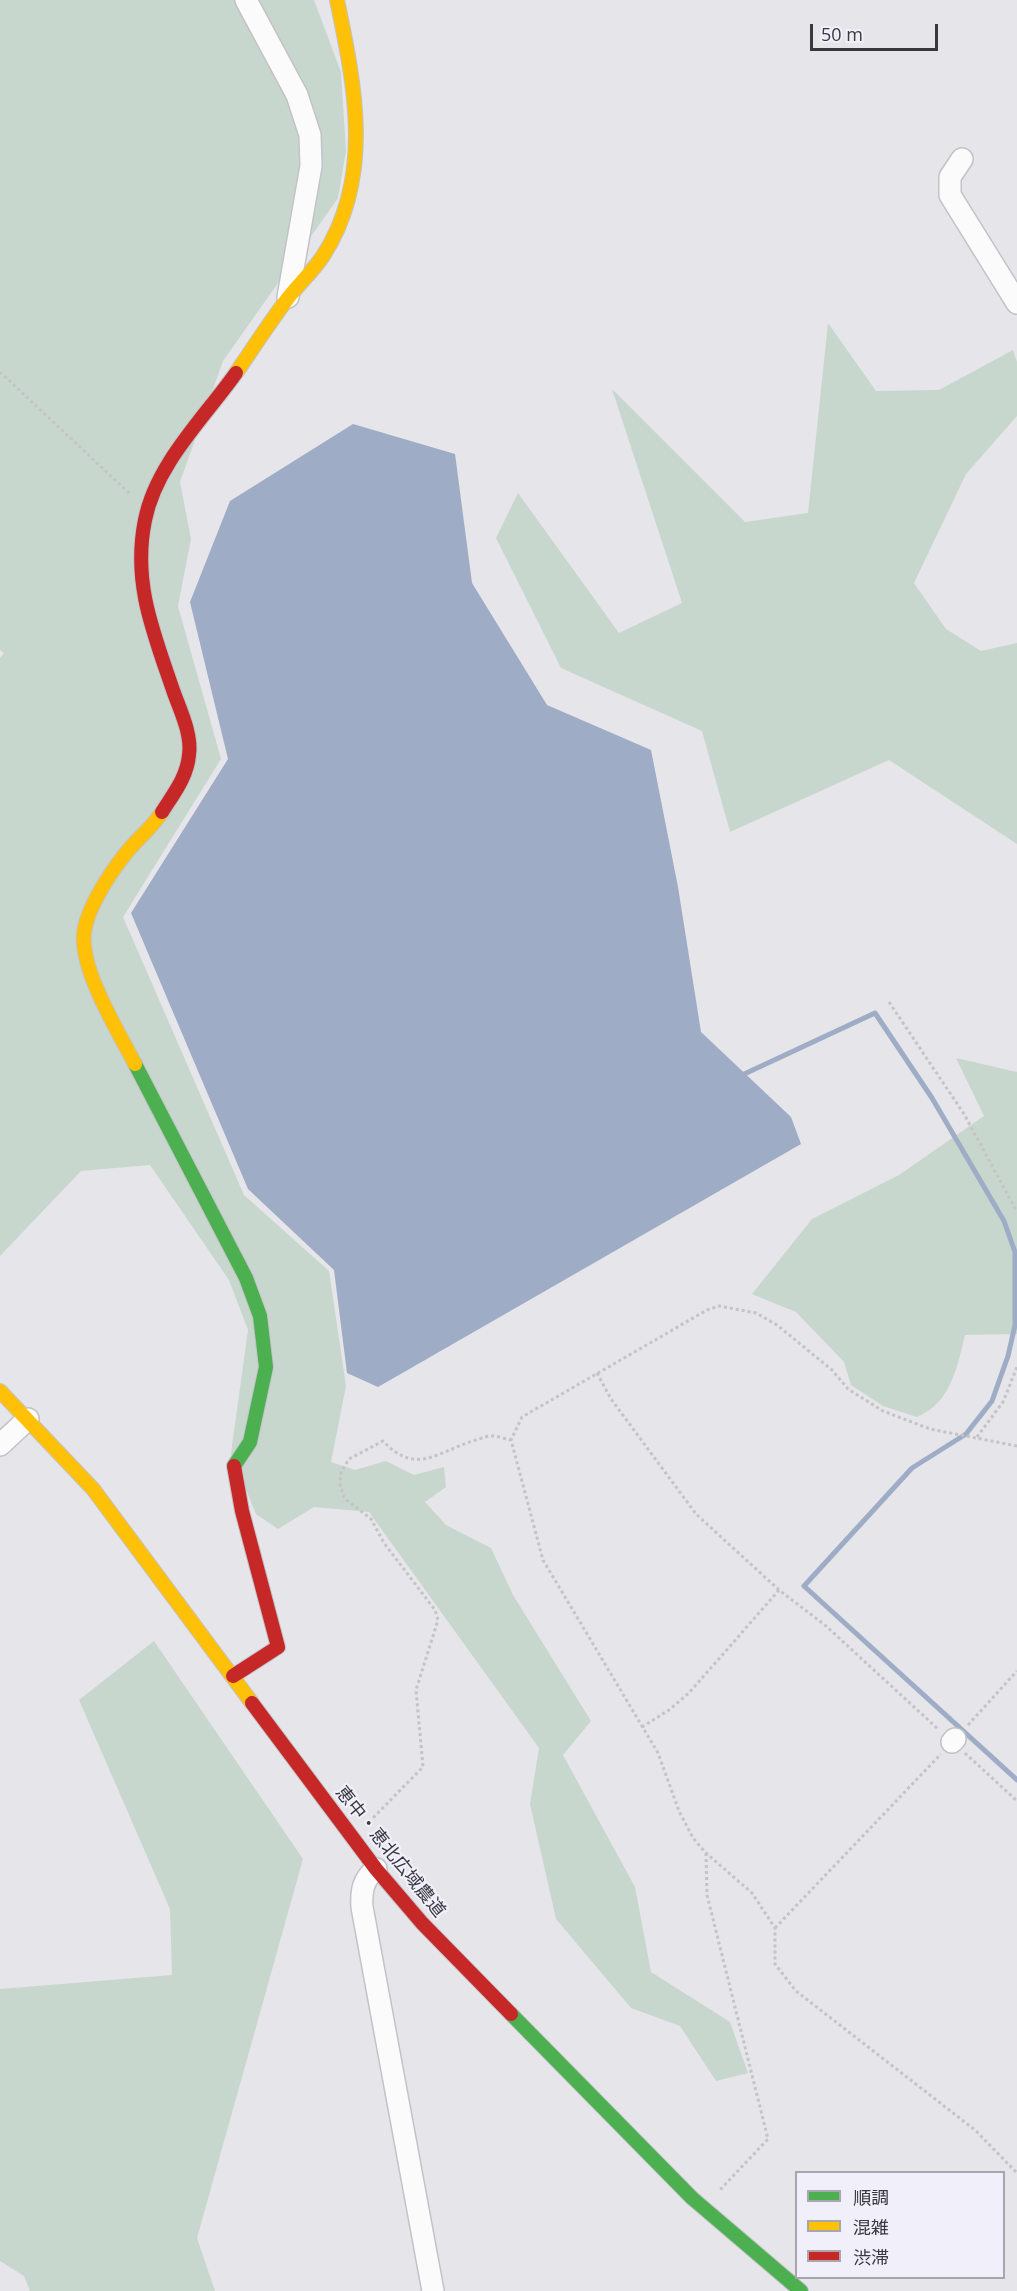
<!DOCTYPE html>
<meta charset="utf-8">
<style>
body{margin:0}
#map{position:relative;width:1017px;height:2291px;overflow:hidden;background:#e5e5ea;font-family:"Open Sans","Noto Sans JP",sans-serif}
canvas{display:block}
.legend{position:absolute;left:795px;top:2171px;width:210px;height:108px;box-sizing:border-box;background:#f0effa;border:2px solid #a7a6ae;margin:0;padding:8px 10px;list-style:none;font-size:18px;color:#39383d}
.legend li{display:flex;align-items:center;gap:12px;height:30px}
.legend b{width:30px;border:2px solid #a7a6ae}
.scale{position:absolute;left:810px;top:24px;width:128px;height:27px;box-sizing:border-box;border:3px solid #39383d;border-top:0;padding-left:8px;font-size:18px;line-height:21px;white-space:nowrap;color:#39383d;-webkit-text-stroke:4px #f0effa;paint-order:stroke}
</style>
<div id="map">
<canvas width="1017" height="2291"></canvas>
<ul class="legend">
<li><b style="height:8px;background:#4caf50"></b>順調</li>
<li><b style="height:8px;background:#ffc107"></b>混雑</li>
<li><b style="height:8px;background:#c62828"></b>渋滞</li>
</ul>
<div class="scale">50 m</div>
</div>
<script>
const context = document.querySelector('canvas').getContext('2d');
context.lineJoin = 'round';
function paint(path, color) {
  context.fillStyle = color;
  context.fill(path, 'evenodd');
}
function stroke(path, color, width, dash) {
  context.strokeStyle = color;
  context.lineWidth = width;
  context.lineCap = dash ? 'butt' : 'round';
  context.setLineDash(dash || []);
  context.stroke(path);
}
function write(font, color, halo, rows, align = 'center') {
  context.font = font + ' "Open Sans","Noto Sans JP",sans-serif';
  context.lineWidth = 4.5;
  context.setLineDash([]);
  context.textBaseline = 'middle';
  context.strokeStyle = halo;
  context.fillStyle = color;
  for (const [text, x, y, turn = 0] of rows) {
    context.save();
    context.translate(x, y);
    context.rotate((+turn || 0) * Math.PI / 180);
    context.textAlign = isNaN(turn) ? turn : align;
    if (halo) context.strokeText(text, 0, 0);
    context.fillText(text, 0, 0);
    context.restore();
  }
}
paint(new Path2D(`
 M 0,0 L 314,0 L 341,72 L 346,151 L 338,198 L 223,361 L 180,482 L 191,539 L 178,606 L 221,759 L 123,917 L 244,1195 L 329,1271 L 346,1386 L 331,1462 L 355,1470 L 386,1461 L 414,1475 L 444,1467 L 446,1487 L 425,1502 L 446,1525 L 491,1548 L 513,1595 L 591,1721 L 563,1755 L 635,1887 L 651,1972 L 730,2022 L 748,2073 L 716,2081 L 680,2026 L 631,2008 L 556,1919 L 530,1804 L 539,1748 L 369,1512 L 314,1507 L 278,1529 L 256,1514 L 231,1453 L 248,1330 L 229,1280 L 150,1165 L 81,1171 L 0,1256 L 0,658 L 4,653 L 0,650 Z
 M 828,323 L 876,391 L 939,390 L 1013,350 L 1017,362 L 1017,416 L 966,474 L 914,583 L 946,629 L 981,651 L 1017,643 L 1017,844 L 889,760 L 730,832 L 702,731 L 561,668 L 496,538 L 518,493 L 619,633 L 682,603 L 612,389 L 745,522 L 808,513 Z
 M 956,1058 L 1017,1072 L 1017,1334 L 965,1335 C 957,1367 951,1403 917,1417 L 883,1406 L 851,1385 L 844,1362 L 796,1312 L 752,1294 L 812,1219 L 899,1175 L 984,1116 Z
 M 154,1641 L 303,1859 L 197,2238 L 215,2291 L 30,2291 L 24,2276 L 0,2261 L 0,1989 L 172,1975 L 170,1909 L 79,1700 Z`), '#c8d7ce');
paint(new Path2D(`
 M 353,424 L 455,454 L 472,583 L 547,705 L 651,750 L 678,887 L 701,1032 L 791,1117 L 801,1144 L 378,1387 L 347,1373 L 334,1270 L 248,1189 L 131,913 L 228,759 L 190,602 L 230,501 Z`), '#9eacc6');
stroke(new Path2D(`
 M 740,1076 L 875,1013 L 932,1098 L 1004,1221 L 1015,1252 L 1015,1325 L 1008,1356 L 992,1401 L 966,1434 L 912,1468 L 804,1586 L 1017,1780`), '#9eacc6', 5);
const street = new Path2D(`
 M 246,0 L 297,95 L 310,135 L 311,166 L 288,297
 M 962,159 L 950,177 L 950,195 L 1017,303
 M 0,1445 L 28,1419
 M 952,1742 L 955,1739
 M 376,1869 C 363,1879 361,1891 362,1907 L 433,2291`);
const fast = new Path2D(`
 M 135,1064 L 246,1278 L 260,1316 L 266,1367 L 250,1442 L 234,1466
 M 511,2014 L 692,2198 L 801,2291`);
const slow = new Path2D(`
 M 236,373 C 253,348 270,322 288,298 C 299,284 313,271 323,256 C 374,177 355,86 337,0
 M 135,1064 C 118,1031 80,970 84,933 C 87,908 110,873 126,853 C 137,839 153,827 162,812
 M 0,1391 L 93,1489 L 252,1703`);
const jam = new Path2D(`
 M 162,812 C 174,793 187,777 189,755 C 192,735 181,712 174,693 C 154,634 132,583 145,520 C 156,464 204,418 236,373
 M 233,1676 L 278,1647 L 242,1511 L 234,1466
 M 252,1703 L 376,1869 L 422,1923 L 511,2014`);
stroke(street, '#c3c2c7', 24);
stroke(fast, '#c3c2c7', 16);
stroke(slow, '#c3c2c7', 16);
stroke(jam, '#c3c2c7', 16);
stroke(new Path2D(`
 M 0,372 L 130,494
 M 889,1002 L 964,1114 L 1017,1212
 M 597,1373 L 611,1399 L 696,1514 L 779,1590
 M 977,1437 L 1003,1402 L 1017,1367
 M 1017,1446 L 930,1429 L 883,1411 L 848,1389 L 832,1370 L 777,1325 L 756,1313 L 719,1306 L 707,1310 L 522,1417 L 511,1440 L 543,1560 L 658,1753 L 679,1811 L 693,1838 L 706,1853 L 752,1893 L 775,1928 L 775,1964 L 796,1991 L 975,2130 L 1017,2173
 M 968,1725 L 1017,1671
 M 642,1727 L 669,1710 L 689,1693 L 779,1590 L 826,1626 L 938,1729
 M 965,1753 L 1017,1801
 M 369,1822 L 423,1767 L 416,1690 L 438,1620 L 435,1610 L 384,1543 L 371,1519 L 344,1498 L 340,1484 L 341,1472 L 349,1459 L 383,1441 C 416,1476 437,1452 473,1441 C 479,1439 486,1436 492,1436 C 498,1436 505,1439 511,1440
 M 706,1853 L 707,1895 L 768,2139 L 719,2191
 M 775,1928 L 941,1754`), '#c4c4c6', 3, [3, 3]);
stroke(street, '#fbfbfc', 21);
stroke(fast, '#4caf50', 14);
stroke(slow, '#ffc107', 14);
stroke(jam, '#c62828', 14);
write('18px', '#39383d', '#f0effa', [
 ["恵中・恵北広域農道",390,1852,51]
]);
</script>
